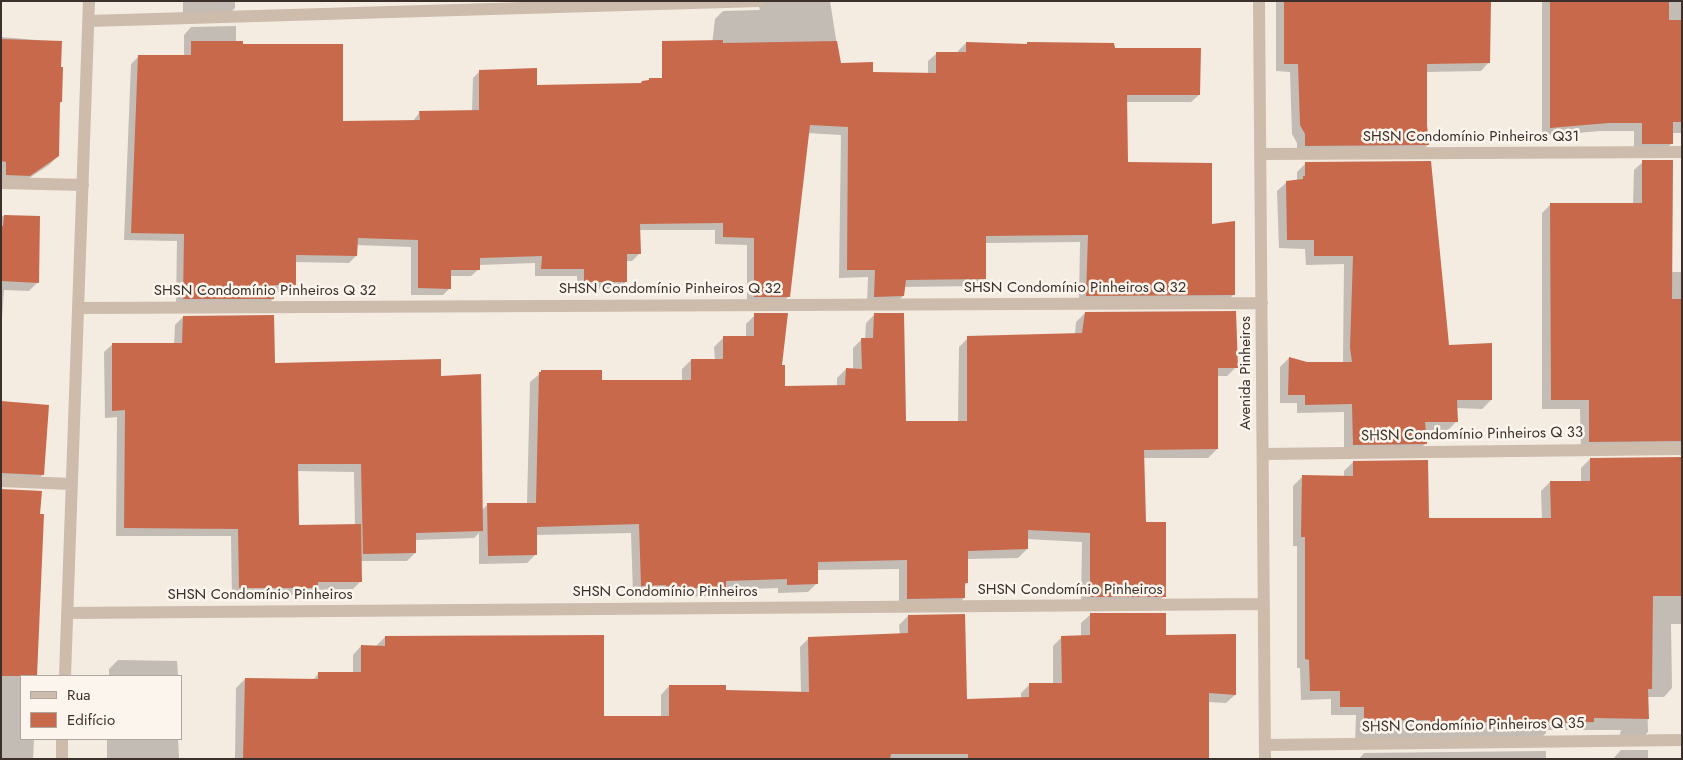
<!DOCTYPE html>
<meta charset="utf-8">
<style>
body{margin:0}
#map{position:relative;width:1683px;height:760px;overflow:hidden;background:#f4ebe1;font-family:Jost,sans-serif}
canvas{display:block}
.frame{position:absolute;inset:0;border:2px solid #3b302b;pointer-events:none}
.legend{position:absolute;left:20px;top:675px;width:162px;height:65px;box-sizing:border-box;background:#fbf5ee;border:1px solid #aea6a0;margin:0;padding:6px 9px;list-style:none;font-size:15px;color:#3b302b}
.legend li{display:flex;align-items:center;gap:10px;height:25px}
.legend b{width:25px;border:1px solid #aea6a0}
</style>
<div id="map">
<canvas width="1683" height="760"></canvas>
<div class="frame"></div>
<ul class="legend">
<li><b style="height:6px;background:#cdbbac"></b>Rua</li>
<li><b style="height:14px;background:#c8694b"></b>Edifício</li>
</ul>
</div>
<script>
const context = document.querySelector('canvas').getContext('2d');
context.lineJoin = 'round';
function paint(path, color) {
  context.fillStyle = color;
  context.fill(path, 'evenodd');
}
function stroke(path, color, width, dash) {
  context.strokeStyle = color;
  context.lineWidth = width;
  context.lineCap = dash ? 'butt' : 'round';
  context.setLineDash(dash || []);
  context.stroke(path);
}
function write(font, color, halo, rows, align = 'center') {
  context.font = font + ' Jost,sans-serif';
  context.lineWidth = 5;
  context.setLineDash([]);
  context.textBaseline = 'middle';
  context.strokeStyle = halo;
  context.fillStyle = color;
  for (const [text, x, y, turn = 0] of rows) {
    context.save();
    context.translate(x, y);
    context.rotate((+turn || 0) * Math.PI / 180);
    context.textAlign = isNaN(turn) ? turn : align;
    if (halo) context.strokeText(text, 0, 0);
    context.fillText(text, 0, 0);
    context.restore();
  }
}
paint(new Path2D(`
 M 183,1 L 235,1 L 235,8 L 228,15 L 183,16 Z
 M 753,1 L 830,1 L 840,65 L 872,74 L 928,75 L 928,61 L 936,54 L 958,53 L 958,51 L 966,43 L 1026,45 L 1028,43 L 1113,49 L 1199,95 L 1191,102 L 1126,102 L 1127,163 L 1211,226 L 1234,294 L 1226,302 L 1079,303 L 1080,242 L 985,243 L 985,278 L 977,286 L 904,287 L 903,296 L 895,304 L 867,304 L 868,277 L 839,278 L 841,135 L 807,133 L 789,296 L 781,304 L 747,304 L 747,245 L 715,244 L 715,230 L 639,230 L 639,254 L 632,261 L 626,261 L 626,282 L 618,289 L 577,288 L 577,276 L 535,276 L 535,263 L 479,265 L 479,269 L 471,276 L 450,276 L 450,288 L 443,295 L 411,295 L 411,247 L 356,245 L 356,256 L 349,263 L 295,262 L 295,285 L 287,292 L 273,292 L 273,299 L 266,306 L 176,306 L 177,241 L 124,240 L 131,64 L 138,57 L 184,57 L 184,35 L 191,27 L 236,26 L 236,42 L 242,45 L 341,123 L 413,121 L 420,112 L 472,112 L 473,78 L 480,71 L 536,86 L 694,202 L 715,19 L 723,11 L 760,10 L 758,4 Z
 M 1276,1 L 1489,1 L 1489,62 L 1481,71 L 1426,72 L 1426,125 L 1428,145 L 1419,153 L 1297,154 L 1297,143 L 1292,134 L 1290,72 L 1276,71 Z
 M 1542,1 L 1682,1 L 1682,133 L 1672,133 L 1672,143 L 1663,152 L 1634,152 L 1634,131 L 1600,131 L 1542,136 Z
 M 1,37 L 61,42 L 61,102 L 59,104 L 58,156 L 49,165 L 20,184 L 1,184 Z
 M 1643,162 L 1670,272 L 1682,272 L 1682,458 L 1678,451 L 1581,450 L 1580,409 L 1542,409 L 1542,213 L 1551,204 L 1633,204 L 1634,170 Z
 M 1306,163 L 1447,346 L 1491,400 L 1482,409 L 1456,408 L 1456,422 L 1448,430 L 1425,430 L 1426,443 L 1417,452 L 1344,453 L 1344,412 L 1297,413 L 1297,403 L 1280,403 L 1280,367 L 1289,358 L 1307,363 L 1343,363 L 1344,264 L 1306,265 L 1305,249 L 1279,248 L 1277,191 L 1286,183 L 1297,181 L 1297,172 Z
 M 1,216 L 39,218 L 37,283 L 29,291 L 4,290 L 1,333 Z
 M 1085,313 L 1236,367 L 1227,376 L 1216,376 L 1217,449 L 1208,458 L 1143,458 L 1144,523 L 1164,596 L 1155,605 L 1081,606 L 1082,542 L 1027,539 L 1027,549 L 1018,558 L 967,559 L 967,583 L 963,587 L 964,598 L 955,607 L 899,607 L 899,569 L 816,570 L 817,583 L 808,592 L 778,593 L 778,588 L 721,590 L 715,596 L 657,597 L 658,594 L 633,594 L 631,533 L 536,535 L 536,554 L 527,563 L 479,564 L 479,533 L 474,538 L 415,540 L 415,553 L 407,561 L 360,561 L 361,581 L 353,589 L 314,590 L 309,595 L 232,596 L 231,536 L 116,536 L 117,417 L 105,418 L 104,352 L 113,344 L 174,345 L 175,325 L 183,317 L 274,364 L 439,377 L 482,510 L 488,504 L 527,504 L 530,382 L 542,372 L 601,382 L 682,381 L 682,369 L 691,360 L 715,360 L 714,347 L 723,338 L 746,338 L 746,324 L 755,315 L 781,366 L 784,387 L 837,387 L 837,378 L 846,369 L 853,370 L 853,348 L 862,339 L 865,339 L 866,323 L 875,314 L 905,422 L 958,422 L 959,347 L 968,338 L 1075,335 L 1076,322 ZM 297,471 L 354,472 L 355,526 L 297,526 Z
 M 1,402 L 43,474 L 34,483 L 1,482 Z
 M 1682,458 L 1682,624 L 1671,624 L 1672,688 L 1664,697 L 1647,697 L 1648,732 L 1639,741 L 1618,741 L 1621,730 L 1546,730 L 1546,733 L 1537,742 L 1355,744 L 1356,715 L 1331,715 L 1331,699 L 1301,700 L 1300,668 L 1297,668 L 1297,546 L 1293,546 L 1293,486 L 1302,477 L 1344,477 L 1344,471 L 1353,462 L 1428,519 L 1542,519 L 1541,491 L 1550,482 L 1581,482 L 1581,468 L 1590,459 Z
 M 1,490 L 38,515 L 43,515 L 36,676 L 21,676 L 21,739 L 34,739 L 33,759 L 1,759 Z
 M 1090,615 L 1164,636 L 1235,695 L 1226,703 L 1208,702 L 1209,759 L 235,759 L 236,688 L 245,679 L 312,681 L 319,673 L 353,674 L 353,655 L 361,646 L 376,646 L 385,637 L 603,717 L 661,717 L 661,695 L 669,686 L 724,691 L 801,693 L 800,647 L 809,638 L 900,635 L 899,625 L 908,616 L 966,700 L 1021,699 L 1021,693 L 1030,684 L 1053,684 L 1053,646 L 1062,637 L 1081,636 L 1081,623 Z
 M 118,660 L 177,661 L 178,676 L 109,676 L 109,669 Z
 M 107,739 L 178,739 L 179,758 L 200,759 L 107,759 Z
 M 1621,750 L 1648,750 L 1648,759 L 1613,759 Z
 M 1546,751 L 1546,759 L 1359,759 L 1364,753 Z`), '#0003');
paint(new Path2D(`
 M 1284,1 L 1491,1 L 1490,63 L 1427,64 L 1427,125 L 1429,145 L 1305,146 L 1305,134 L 1300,125 L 1298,64 L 1284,64 Z
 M 1550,1 L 1669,1 L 1669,20 L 1682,20 L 1682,122 L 1673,122 L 1673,144 L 1642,144 L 1642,123 L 1609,123 L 1550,128 Z
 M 1,39 L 62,41 L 61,67 L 63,67 L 62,102 L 60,102 L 59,156 L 30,176 L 6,175 L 6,162 L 1,161 Z
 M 723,40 L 723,43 L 837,41 L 841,63 L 873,62 L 873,72 L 936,73 L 936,52 L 966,52 L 966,42 L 1027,44 L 1027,42 L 1114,43 L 1115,48 L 1201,48 L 1200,95 L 1127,95 L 1128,162 L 1212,163 L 1212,224 L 1235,221 L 1235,295 L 1086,296 L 1088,235 L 986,236 L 986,279 L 906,280 L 904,296 L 874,297 L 875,270 L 847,270 L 848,127 L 810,125 L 790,297 L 754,297 L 754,238 L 723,237 L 723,223 L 640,224 L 641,254 L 627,254 L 627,282 L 584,282 L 584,269 L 541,269 L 542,256 L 480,258 L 480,270 L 451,270 L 451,289 L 418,288 L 418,240 L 358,238 L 357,256 L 296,255 L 296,285 L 274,285 L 274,299 L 183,299 L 184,234 L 131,233 L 138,55 L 191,55 L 191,41 L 243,41 L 243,44 L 343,44 L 343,121 L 420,120 L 419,111 L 479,110 L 479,70 L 537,68 L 537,85 L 641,83 L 642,81 L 649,80 L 649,78 L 662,78 L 662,41 Z
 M 1642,160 L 1673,160 L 1672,299 L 1682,299 L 1682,441 L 1589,442 L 1589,400 L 1551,400 L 1550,203 L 1642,203 Z
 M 1431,161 L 1449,345 L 1492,343 L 1492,400 L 1457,400 L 1458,422 L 1425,422 L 1427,444 L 1353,445 L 1352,404 L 1305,405 L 1305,395 L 1288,395 L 1289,357 L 1307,362 L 1352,362 L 1350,348 L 1353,256 L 1314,256 L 1314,240 L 1287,240 L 1286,181 L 1303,179 L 1303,176 L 1305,176 L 1305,162 Z
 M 4,215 L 40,216 L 39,283 L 1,281 L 1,226 L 3,226 Z
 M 1236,311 L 1238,368 L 1218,368 L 1218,449 L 1144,450 L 1146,522 L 1166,522 L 1166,597 L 1090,597 L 1090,533 L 1028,530 L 1028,549 L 968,551 L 968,583 L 965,583 L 965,598 L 907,599 L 907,560 L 818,562 L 818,584 L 787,585 L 787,579 L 726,581 L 726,587 L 666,589 L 666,585 L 641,586 L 639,524 L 537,527 L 537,555 L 488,556 L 487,503 L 536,503 L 539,372 L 541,372 L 541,370 L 602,370 L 602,380 L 691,380 L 691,359 L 723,359 L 723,336 L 754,336 L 754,313 L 788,313 L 782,365 L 785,365 L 785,386 L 845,385 L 846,368 L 862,369 L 861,338 L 873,338 L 874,313 L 904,313 L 906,421 L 967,421 L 967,336 L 1082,333 L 1085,312 Z
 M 274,315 L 275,363 L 441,359 L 441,376 L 481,374 L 483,531 L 416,533 L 416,553 L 363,554 L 361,464 L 298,464 L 299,525 L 361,524 L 362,582 L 318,582 L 318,588 L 239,588 L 238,529 L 124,528 L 125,410 L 112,411 L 112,343 L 182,343 L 183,316 Z
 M 1,401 L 49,405 L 44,475 L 1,473 Z
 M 1682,457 L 1682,596 L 1653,596 L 1652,689 L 1648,689 L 1649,719 L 1594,718 L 1594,722 L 1547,723 L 1461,722 L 1461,724 L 1431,723 L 1430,720 L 1364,721 L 1364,707 L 1340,707 L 1340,691 L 1310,691 L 1309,660 L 1305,659 L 1305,537 L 1301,537 L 1302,475 L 1353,476 L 1353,461 L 1428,460 L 1429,518 L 1551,518 L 1550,481 L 1590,481 L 1590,458 Z
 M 1,489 L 42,491 L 40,514 L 44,514 L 37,676 L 1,676 Z
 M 1090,613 L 1166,613 L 1166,635 L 1236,634 L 1236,695 L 1209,693 L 1209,758 L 968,759 L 968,754 L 891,754 L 890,759 L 243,759 L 245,678 L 318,679 L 318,672 L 361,672 L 361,645 L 385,646 L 385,636 L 604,635 L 604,716 L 669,716 L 669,685 L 726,685 L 726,690 L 809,692 L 808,637 L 908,633 L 908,615 L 965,614 L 967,699 L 1029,697 L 1029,683 L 1062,683 L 1061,636 L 1090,635 Z`), '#c8694b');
stroke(new Path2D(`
 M 1259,1 L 1265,759
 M 89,21 L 759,1
 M 1260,154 L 1682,152
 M 1,183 L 83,185
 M 78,308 L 1262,303
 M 1263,454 L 1682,449
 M 1,481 L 71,484
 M 67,613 L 1264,604
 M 65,676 L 89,1
 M 1265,745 L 1682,740
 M 62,759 L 62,739`), '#cdbbac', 12);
write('15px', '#3b302b', '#fbf5ee', [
 ["SHSN Condomínio Pinheiros Q31",1471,137],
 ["SHSN Condomínio Pinheiros Q 32",1075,288],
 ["SHSN Condomínio Pinheiros Q 32",670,289],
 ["SHSN Condomínio Pinheiros Q 32",265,291],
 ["Avenida Pinheiros",1246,373,-90],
 ["SHSN Condomínio Pinheiros Q 33",1472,435,-1],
 ["SHSN Condomínio Pinheiros",1070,590],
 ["SHSN Condomínio Pinheiros",665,592],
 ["SHSN Condomínio Pinheiros",260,595],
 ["SHSN Condomínio Pinheiros Q 35",1473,726,-1]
]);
</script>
